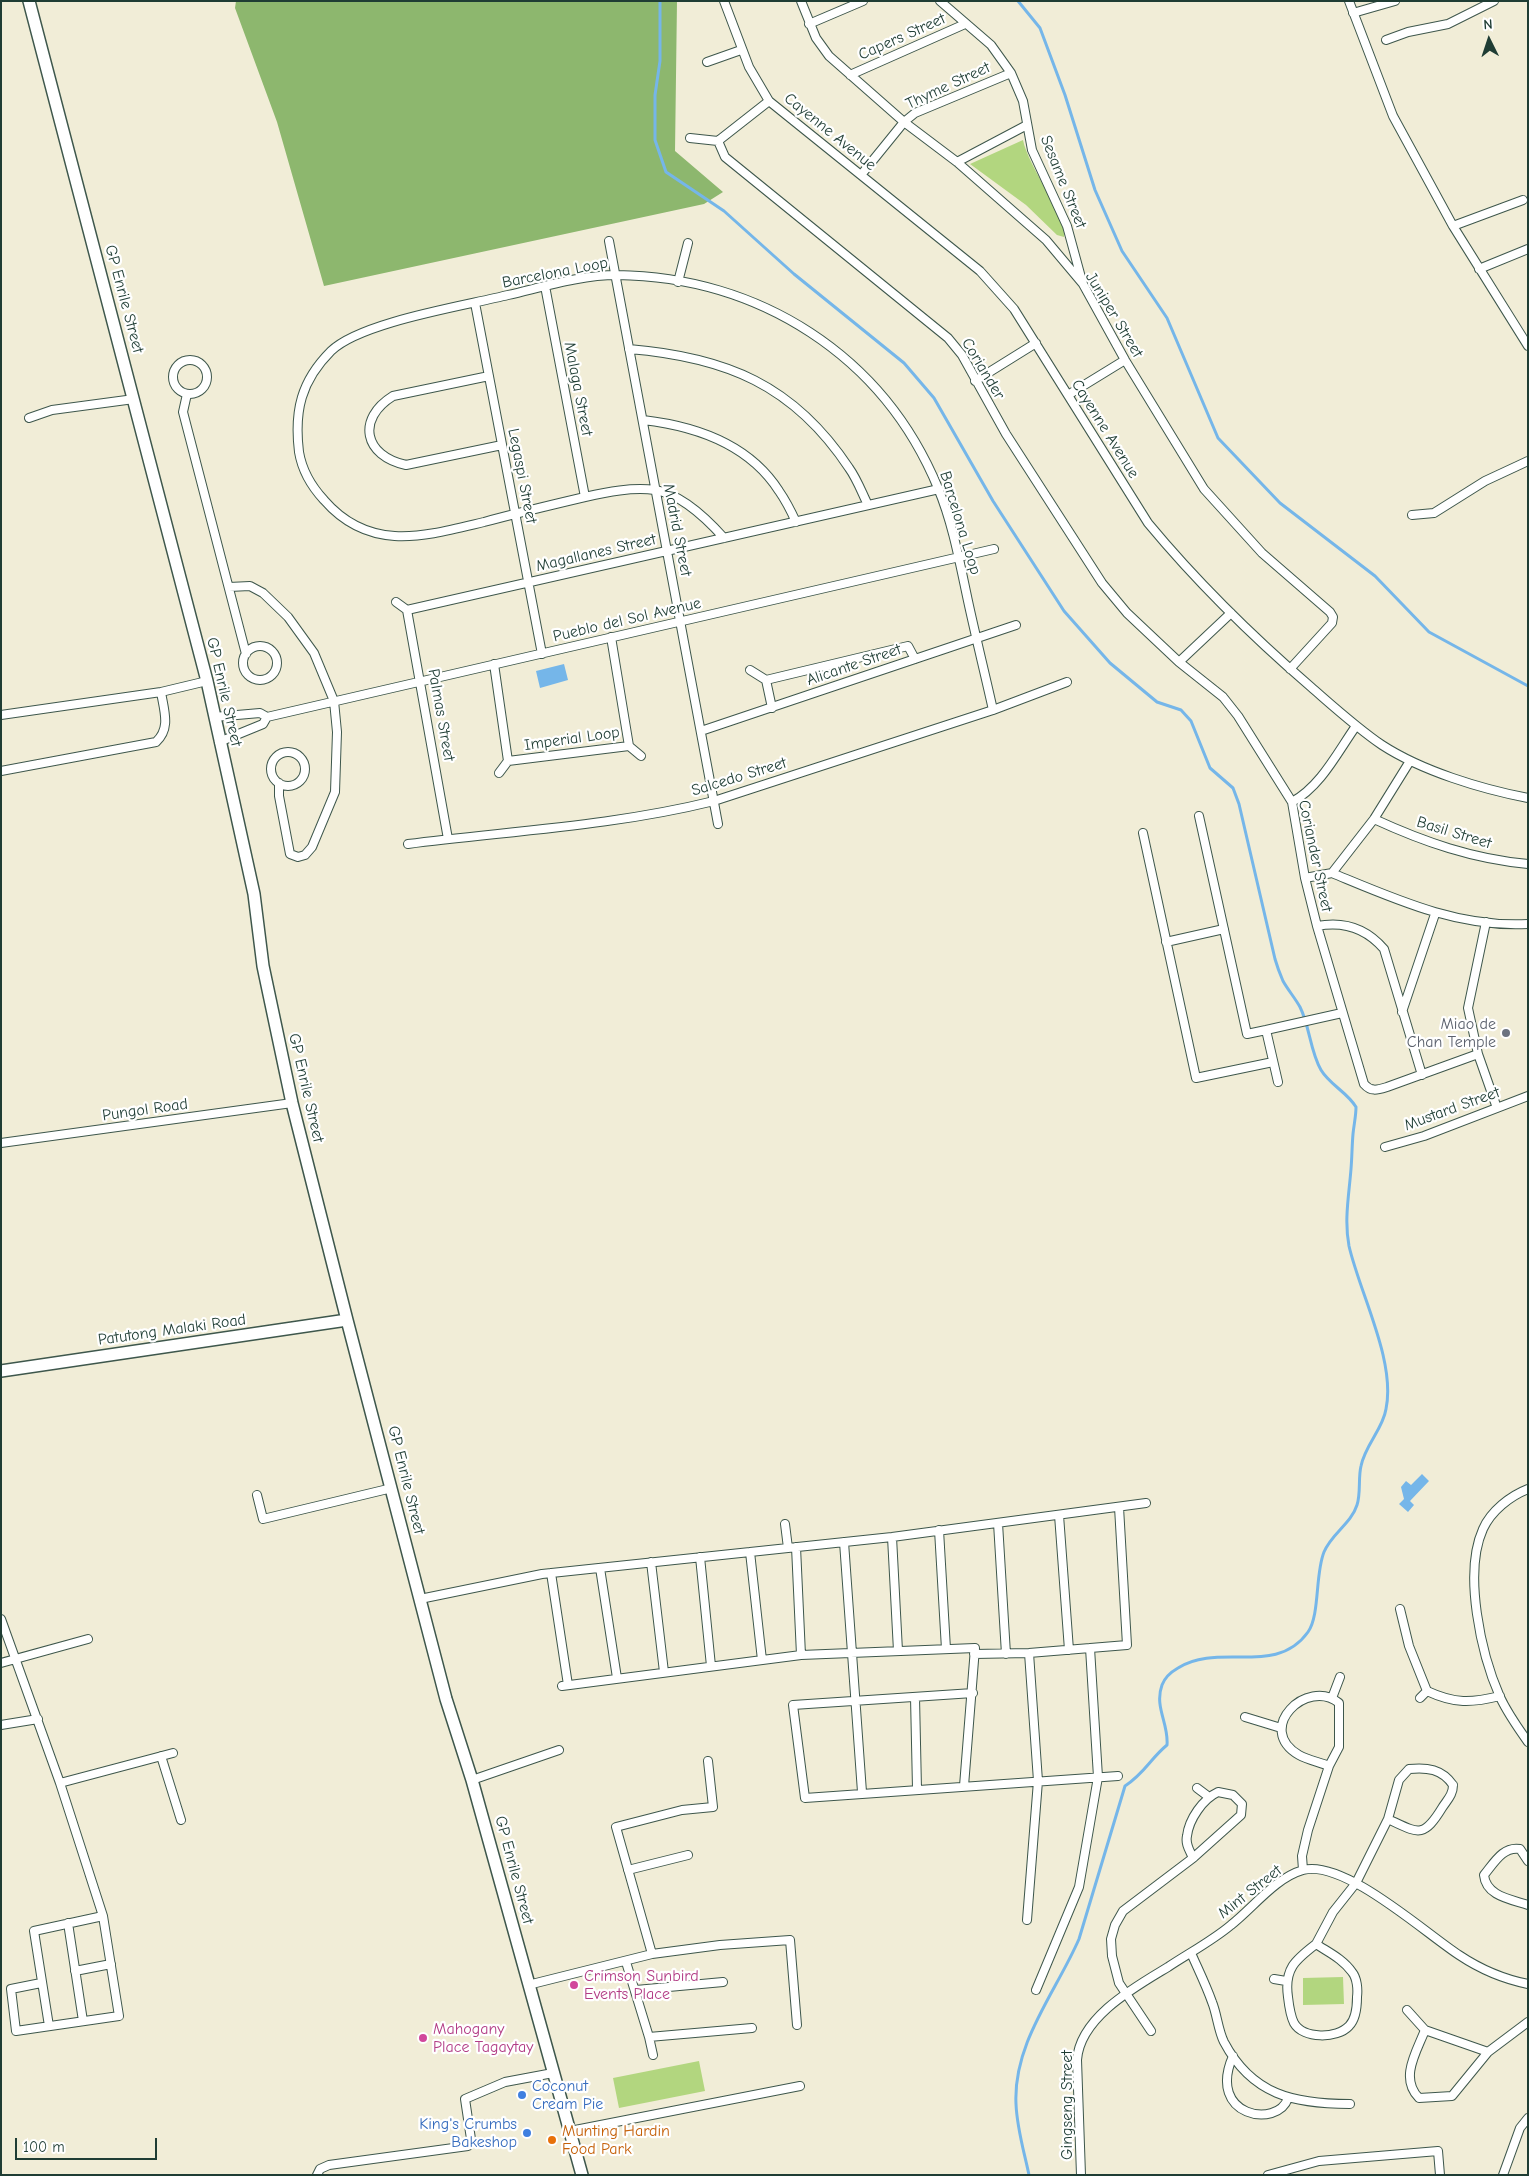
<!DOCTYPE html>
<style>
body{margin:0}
#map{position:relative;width:1529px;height:2176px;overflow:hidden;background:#f1edd7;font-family:"Comic Neue",sans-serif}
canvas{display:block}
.frame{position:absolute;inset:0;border:2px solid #1f3d34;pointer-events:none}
.north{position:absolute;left:1464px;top:15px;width:50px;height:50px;-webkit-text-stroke:4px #fff;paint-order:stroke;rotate:356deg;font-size:14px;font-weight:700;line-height:20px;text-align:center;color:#1f3d34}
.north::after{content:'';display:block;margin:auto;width:18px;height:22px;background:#1f3d34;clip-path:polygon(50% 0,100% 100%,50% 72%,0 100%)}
.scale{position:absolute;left:15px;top:2138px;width:142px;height:22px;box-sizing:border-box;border:2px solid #1f3d34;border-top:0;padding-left:6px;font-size:15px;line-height:18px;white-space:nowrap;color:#1f3d34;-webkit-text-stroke:4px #fff;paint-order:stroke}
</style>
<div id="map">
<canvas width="1529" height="2176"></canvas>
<div class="frame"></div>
<div class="north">N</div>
<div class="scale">100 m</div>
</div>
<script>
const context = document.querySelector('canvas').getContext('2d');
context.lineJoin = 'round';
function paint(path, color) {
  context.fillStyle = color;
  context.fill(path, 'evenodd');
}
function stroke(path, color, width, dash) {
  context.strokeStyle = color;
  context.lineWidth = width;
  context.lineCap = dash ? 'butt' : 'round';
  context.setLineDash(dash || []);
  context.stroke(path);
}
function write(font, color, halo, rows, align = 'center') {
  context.font = font + ' "Comic Neue",sans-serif';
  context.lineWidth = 4.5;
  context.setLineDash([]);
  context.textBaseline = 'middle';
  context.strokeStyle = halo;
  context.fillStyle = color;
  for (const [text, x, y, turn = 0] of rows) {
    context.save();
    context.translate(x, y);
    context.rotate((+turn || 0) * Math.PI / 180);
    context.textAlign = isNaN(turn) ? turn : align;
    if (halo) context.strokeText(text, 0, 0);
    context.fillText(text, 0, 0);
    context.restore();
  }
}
paint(new Path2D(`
 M 1023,140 C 1028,166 1067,218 1064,237 L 1057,235 L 1026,205 L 970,164 Z
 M 1343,1977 L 1344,2004 L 1303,2005 L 1303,1978 Z
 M 699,2061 L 705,2091 L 619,2108 L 613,2078 Z`), '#b2d67f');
paint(new Path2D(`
 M 236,1 L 677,1 L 675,151 L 723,192 L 704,204 L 324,286 L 277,122 L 235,8 Z`), '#8db76e');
paint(new Path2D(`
 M 564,664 L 568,680 L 540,688 L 536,671 Z
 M 1422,1474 L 1429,1481 L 1410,1501 L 1414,1505 L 1408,1512 L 1399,1504 L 1404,1499 L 1401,1487 L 1406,1481 L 1411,1485 Z`), '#75b6e9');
stroke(new Path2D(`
 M 660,1 L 660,61 L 655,95 L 655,140 L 666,172 L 724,211 L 794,274 L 904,363 L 934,398 L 993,501 L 1064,611 L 1110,663 L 1157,702 L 1181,710 L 1191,721 L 1210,768 L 1233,788 L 1239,804 L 1275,959 C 1277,966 1280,974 1283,981 C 1288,990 1295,998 1300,1007 C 1310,1027 1310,1051 1321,1070 C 1330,1085 1347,1092 1356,1107 C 1356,1116 1354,1124 1353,1134 C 1352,1145 1352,1157 1351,1169 C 1349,1195 1344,1220 1349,1246 C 1360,1294 1396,1361 1386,1409 C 1383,1429 1365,1445 1361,1466 C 1358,1478 1361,1493 1357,1505 C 1351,1524 1332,1533 1324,1552 C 1315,1574 1320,1615 1308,1632 C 1276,1677 1219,1642 1178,1668 C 1171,1672 1165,1677 1162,1685 C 1154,1707 1169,1724 1167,1745 C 1150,1759 1145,1773 1125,1786 L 1079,1939 C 1056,1992 1013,2043 1016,2104 C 1017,2129 1024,2151 1029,2175
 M 1018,1 L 1040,28 L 1065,95 L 1095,190 L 1122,251 L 1167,318 L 1218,438 L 1280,503 L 1375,576 L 1429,632 L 1528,686`), '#75b6e9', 3);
const street = new Path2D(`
 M 724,1 L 749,67 L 769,101 L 980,271 L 1014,309 L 1148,523 C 1197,582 1253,637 1311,687 C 1334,707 1357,728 1382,745 C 1422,771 1481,789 1528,798
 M 801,1 L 816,38 L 829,56 L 904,122 L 957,162 L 1046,240 L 1083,284 L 1125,360 L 1204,489 L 1262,553 L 1330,612 L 1333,617 L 1332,623 L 1290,669
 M 940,1 L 991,45 L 1011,73 L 1023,101 L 1032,150 L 1067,226 L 1082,281
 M 1349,1 L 1393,116 L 1453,226 L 1528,346
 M 1353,13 L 1395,1
 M 809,24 L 863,1
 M 1386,40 L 1408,32 L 1448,24 L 1494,1
 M 707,62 L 741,50
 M 850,75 L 965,24
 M 769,101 L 718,141 L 725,157 L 948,338 L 962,355 L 1006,434 L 1102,583 L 1127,613 L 1179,662 L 1223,697 L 1238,716 L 1292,802 L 1305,878 L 1317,926 L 1364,1084 C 1371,1092 1377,1090 1387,1087 L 1478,1054
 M 690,138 L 718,141
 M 957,162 L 1027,125
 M 861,175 L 904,122 L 915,113 L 1011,73
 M 1453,226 L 1523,200
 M 609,241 L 718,824
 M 1479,269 L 1528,249
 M 678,282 L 688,243
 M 545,286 L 585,497
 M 475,303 L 542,654
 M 629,349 C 726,357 794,385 849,468 C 857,479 862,493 868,505
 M173 377a17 17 0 1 1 34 0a17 17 0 1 1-34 0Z
 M 489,376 L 393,396 C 356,419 364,456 406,465 L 502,445
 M 975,381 L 1036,343
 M 187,394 L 183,412 L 246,654
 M 1068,395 L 1125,360
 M 29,418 L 52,410 L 134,399
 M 643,420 C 695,426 749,444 779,491 C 786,501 791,511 796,522
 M 1412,515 L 1434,513 L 1485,481 L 1528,461
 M 724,538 C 707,519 681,494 655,490 C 632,487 607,492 585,497 C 551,505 517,513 484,522 C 425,536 370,553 324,500 C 312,487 302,470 299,452 C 294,411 301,381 331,351 C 361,322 464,306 508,295 C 543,287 581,275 617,275 C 759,277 883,355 938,488 C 953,524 960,564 968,601 C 976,638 985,674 993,710
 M 229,587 L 250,586 L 263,593 L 288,617 L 314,653 L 334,701 L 337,732 L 335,792 L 312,847 L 305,855 L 298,857 L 290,854 L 279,796 L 279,783
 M 396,602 L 407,610 L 448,839
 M 407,610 L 939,489
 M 611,637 L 629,746
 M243 663a17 17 0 1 1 34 0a17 17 0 1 1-34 0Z
 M 1179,662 L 1231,613
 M 494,664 L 508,761
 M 750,670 L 766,680
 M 772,708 L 766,680 L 908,646 L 915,659
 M 1,715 L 161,692 L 207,681
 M 214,717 L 260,713 L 267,717 L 994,549
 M 701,731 L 1016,625
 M 219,742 L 263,724 L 267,717
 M 629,746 L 641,756
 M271 769a17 17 0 1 1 34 0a17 17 0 1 1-34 0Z
 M 508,761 L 629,746
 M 1,771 L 156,742 C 171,728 164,711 161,692
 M 499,773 L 508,761
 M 1292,802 C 1321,786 1337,753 1356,726
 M 1199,816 L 1247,1034 L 1266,1030
 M 1374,819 C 1424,842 1473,859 1528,864
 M 1143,833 L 1196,1078 L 1273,1062
 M 408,844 C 510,831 613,826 714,801 L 993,710 L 1067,682
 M 1332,873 C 1395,899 1458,928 1528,924
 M 1305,878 L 1332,873 L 1374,819 L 1410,761
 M 1486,922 L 1468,1008 L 1478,1054 L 1497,1108
 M 1317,926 C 1343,921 1366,928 1384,949 L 1422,1075
 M 1166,942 L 1224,929
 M 1402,1012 L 1435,914
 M 1278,1082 L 1266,1030 L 1342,1013
 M 1,1143 L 292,1103
 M 1385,1147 L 1424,1136 L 1528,1096
 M 1528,1489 C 1510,1496 1491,1511 1483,1529 C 1463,1573 1481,1654 1500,1697 C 1507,1712 1518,1728 1528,1742
 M 257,1495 L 263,1519 L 392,1488
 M 1059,1515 L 1069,1650
 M 998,1523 L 1006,1654
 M 785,1524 L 788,1548
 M 939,1530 L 946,1649
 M 892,1537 L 898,1651
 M 844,1542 L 862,1792
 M 796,1547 L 801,1655
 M 750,1552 L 762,1660
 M 700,1557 L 711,1666
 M 651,1562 L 664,1672
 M 600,1568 L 617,1678
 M 551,1573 L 568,1685
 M 420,1599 L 542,1574 L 892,1537 L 1146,1503
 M 1400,1609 L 1409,1646 L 1427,1691 C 1455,1704 1471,1703 1500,1696
 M 1,1619 L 60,1783 L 103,1916 L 34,1931 L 49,2026
 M 974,1654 L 1029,1653 L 1127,1645 L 1119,1507
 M 1,1663 L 88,1639
 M 562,1686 L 801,1655 L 975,1648 L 964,1786
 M 973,1693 L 793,1705 L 805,1798 L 1118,1776
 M 915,1697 L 917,1789
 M 1332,1698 L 1340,1677
 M 1420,1698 L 1427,1691
 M 1245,1717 L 1281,1728
 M 1,1725 L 38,1719
 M 161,1756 L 181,1820
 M 472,1780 L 559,1750
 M 60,1783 L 173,1753
 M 1197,1788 L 1209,1797
 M 1388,1819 C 1418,1833 1423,1839 1442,1808 C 1447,1800 1453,1795 1453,1785
 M 1528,1861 L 1520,1849 C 1503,1846 1494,1863 1484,1875 C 1486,1896 1510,1899 1528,1905
 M 628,1870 L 688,1855
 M 1303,1870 L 1302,1856 L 1308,1830 L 1329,1766 L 1339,1747 L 1339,1703 C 1307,1677 1254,1729 1299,1755 C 1308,1760 1319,1762 1329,1766
 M 1027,1920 L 1038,1781 L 1029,1653
 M 68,1923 L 83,2021
 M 1316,1944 C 1328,1952 1343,1959 1352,1972 C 1357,1978 1358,1989 1357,1997 C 1357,2007 1356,2019 1349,2026 C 1337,2039 1303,2039 1294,2023 C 1290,2015 1289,2006 1288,1997 C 1284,1969 1295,1960 1316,1944 Z
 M 1316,1944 L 1333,1912 L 1356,1883 L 1388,1819 L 1399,1780 L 1409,1769 C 1427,1767 1442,1769 1453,1785
 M 1191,1953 C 1198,1969 1206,1985 1212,2002 C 1217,2014 1218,2030 1224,2042 C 1252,2095 1294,2104 1350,2104
 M 652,1954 L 616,1827 L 682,1810 L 713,1807 L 708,1761
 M 626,1962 L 649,2037 L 653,2055
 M 75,1971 L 111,1964
 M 1274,1979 L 1286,1981
 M 41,1983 L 11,1989 L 16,2031 L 119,2016 L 103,1916
 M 528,1985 L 652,1954 L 720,1945 L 790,1940 L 797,2025
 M 636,1990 L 723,1982
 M 1036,1990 L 1079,1887 L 1098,1777 L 1090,1648
 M 1407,2010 L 1425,2030 L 1488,2052 L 1528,2022
 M 1425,2030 C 1417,2051 1399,2078 1419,2098 L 1452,2096 L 1488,2052
 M 1151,2031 L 1119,1983 L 1112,1956 L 1111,1939 L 1115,1925 L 1123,1911 L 1193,1858 L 1241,1815 L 1242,1804 L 1233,1795 L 1218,1792 C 1203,1799 1189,1819 1187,1836 C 1185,1844 1190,1851 1193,1858
 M 649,2037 L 752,2028
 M 1233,2056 C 1206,2117 1278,2129 1288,2098
 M 570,2131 L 800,2086
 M 317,2175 L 320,2169 L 329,2165 L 468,2146 L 471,2139 L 465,2099 L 505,2082 L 553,2073
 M 1081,2175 L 1077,2060 C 1080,2017 1135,1987 1168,1967 C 1189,1953 1212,1941 1231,1925 C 1253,1908 1275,1878 1303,1870 C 1344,1859 1425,1933 1459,1955 C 1480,1969 1503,1979 1528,1984
 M 1268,2175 L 1319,2161 L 1438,2151 L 1440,2175
 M 1503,2175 L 1520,2128 L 1528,2118`);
const secondary = new Path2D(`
 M 29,1 L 207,681 L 254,894 L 263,966 L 292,1103 L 347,1320 L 446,1699 L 472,1780 L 582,2175
 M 1,1371 L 347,1320`);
stroke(street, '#3e574c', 10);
stroke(secondary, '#3e574c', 14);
stroke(street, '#fff', 8);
stroke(secondary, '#fff', 11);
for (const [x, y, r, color] of [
 [1506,1033,5,"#6b7280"],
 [574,1985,5,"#d1479c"],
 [423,2038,5,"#d1479c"],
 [522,2095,5,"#3f7fe0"],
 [527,2133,5,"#3f7fe0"],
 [552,2140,5,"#e8710a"]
]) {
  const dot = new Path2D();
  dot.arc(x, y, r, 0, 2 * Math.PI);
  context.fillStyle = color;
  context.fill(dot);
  stroke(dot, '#fff', 2);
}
write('16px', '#1f3d34', '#fff', [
 ["Capers Street",902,37,-24],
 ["Thyme Street",948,86,-25],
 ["Cayenne Avenue",830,132,39],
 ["Sesame Street",1063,182,68],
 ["Barcelona Loop",555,273,-11],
 ["GP Enrile Street",124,299,75],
 ["Juniper Street",1114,315,59],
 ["Coriander",983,369,59],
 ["Malaga Street",578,389,79],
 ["Cayenne Avenue",1105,429,58],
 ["Legaspi Street",522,476,79],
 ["Barcelona Loop",960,523,73],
 ["Madrid Street",677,530,79],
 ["Magallanes Street",596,553,-13],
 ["Pueblo del Sol Avenue",627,620,-13],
 ["Alicante Street",854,665,-19],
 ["GP Enrile Street",224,692,77],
 ["Palmas Street",441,715,80],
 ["Imperial Loop",572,739,-8],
 ["Salcedo Street",739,777,-17],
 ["Basil Street",1454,833,17],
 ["Coriander Street",1315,856,78],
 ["GP Enrile Street",306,1088,77],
 ["Mustard Street",1452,1109,-20],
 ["Pungol Road",145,1110,-8],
 ["Patutong Malaki Road",172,1330,-8],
 ["GP Enrile Street",406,1480,76],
 ["GP Enrile Street",514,1870,75],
 ["Mint Street",1250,1892,-38],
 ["Gingseng Street",1067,2105,-90]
]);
write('16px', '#5b616d', '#fff', [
 ["Miao de",1496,1024],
 ["Chan Temple",1496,1042]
], 'right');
write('16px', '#b23c85', '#fff', [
 ["Crimson Sunbird",584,1976],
 ["Events Place",584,1994],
 ["Mahogany",433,2029],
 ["Place Tagaytay",433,2047]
], 'left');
write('16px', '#366cbe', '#fff', [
 ["Coconut",532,2086],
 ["Cream Pie",532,2104],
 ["King's Crumbs",517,2124,"right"],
 ["Bakeshop",517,2142,"right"]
], 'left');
write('16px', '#c56008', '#fff', [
 ["Munting Hardin",562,2131],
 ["Food Park",562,2149]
], 'left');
</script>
